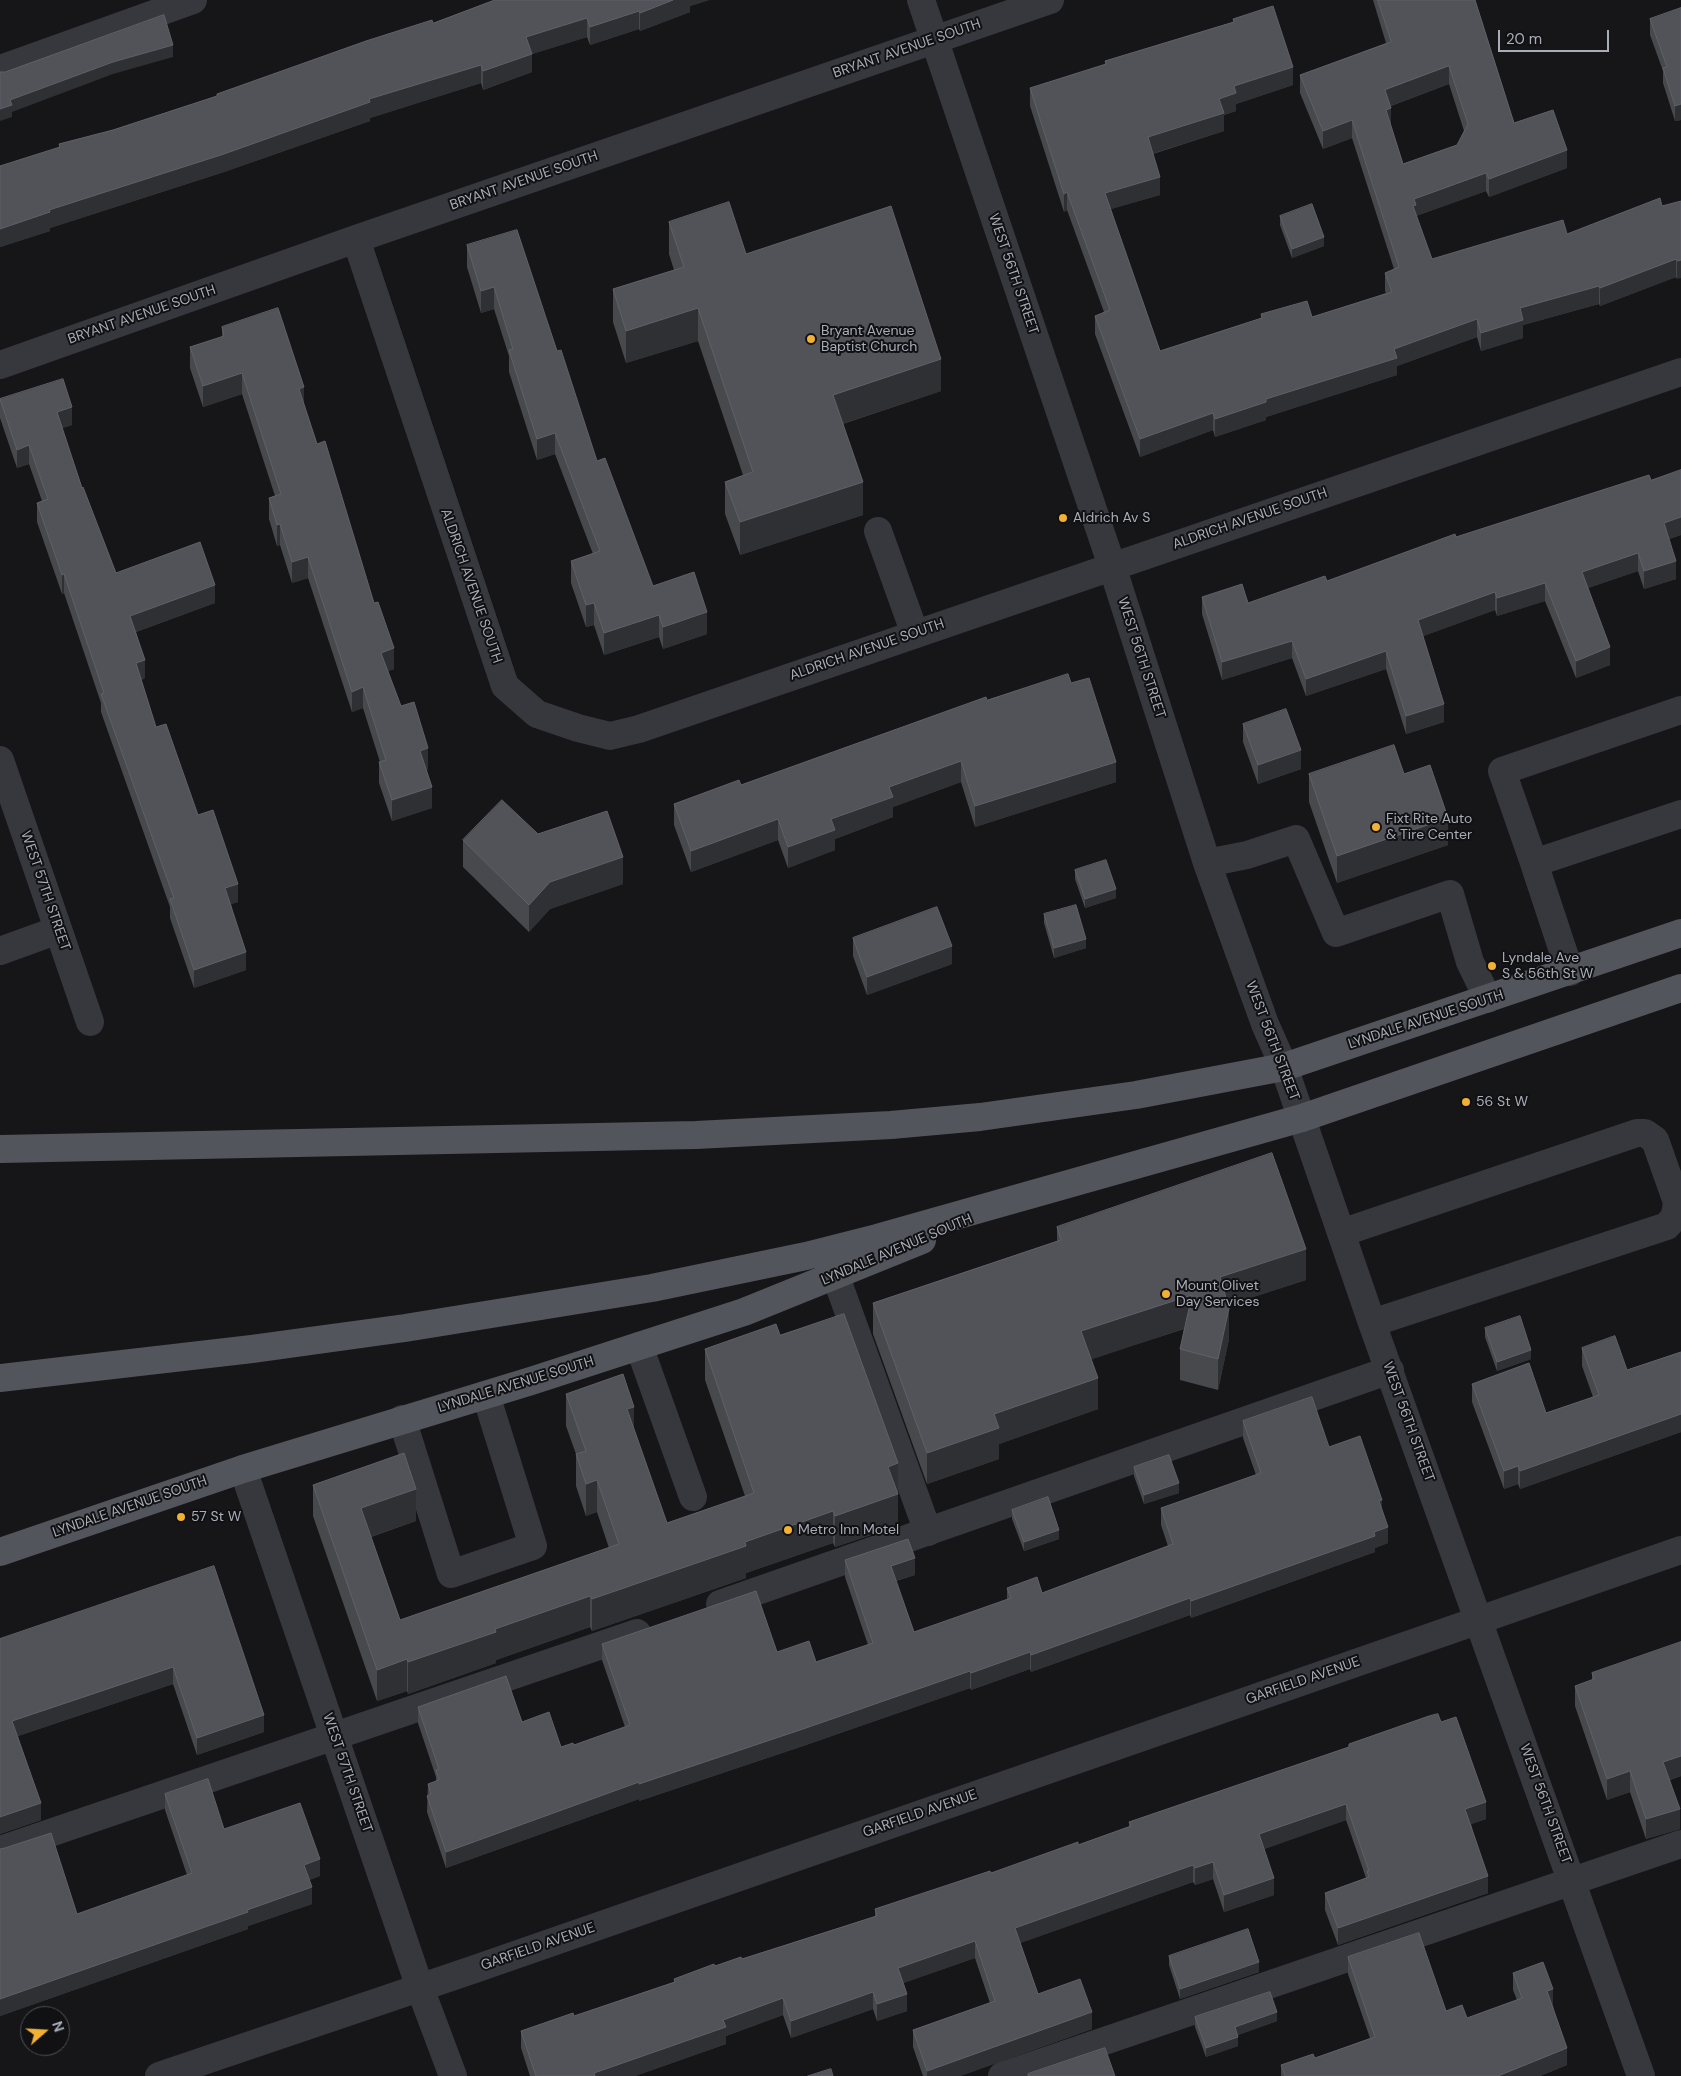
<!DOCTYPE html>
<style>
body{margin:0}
#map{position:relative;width:1681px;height:2076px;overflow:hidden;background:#161618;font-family:"DM Sans",sans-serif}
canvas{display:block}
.north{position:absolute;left:20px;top:2006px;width:50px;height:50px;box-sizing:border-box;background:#111113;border:1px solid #4d4f55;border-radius:50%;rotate:71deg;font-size:14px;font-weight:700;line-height:20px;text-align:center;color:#a8adb8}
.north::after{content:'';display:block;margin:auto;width:18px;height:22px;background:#f2b134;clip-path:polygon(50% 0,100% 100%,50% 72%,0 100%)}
.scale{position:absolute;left:1498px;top:30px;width:111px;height:22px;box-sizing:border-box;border:2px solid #a8adb8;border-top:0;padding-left:6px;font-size:15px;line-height:18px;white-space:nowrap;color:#a8adb8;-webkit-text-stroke:4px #111113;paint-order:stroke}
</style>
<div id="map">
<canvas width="1681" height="2076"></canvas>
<div class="north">N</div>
<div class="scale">20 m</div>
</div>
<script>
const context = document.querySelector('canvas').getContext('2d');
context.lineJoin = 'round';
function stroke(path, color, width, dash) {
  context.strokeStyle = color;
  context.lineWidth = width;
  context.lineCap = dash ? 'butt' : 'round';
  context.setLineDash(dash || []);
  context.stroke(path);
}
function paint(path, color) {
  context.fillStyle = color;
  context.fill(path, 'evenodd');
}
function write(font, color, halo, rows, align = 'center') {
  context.font = font + ' "DM Sans",sans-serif';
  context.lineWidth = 4;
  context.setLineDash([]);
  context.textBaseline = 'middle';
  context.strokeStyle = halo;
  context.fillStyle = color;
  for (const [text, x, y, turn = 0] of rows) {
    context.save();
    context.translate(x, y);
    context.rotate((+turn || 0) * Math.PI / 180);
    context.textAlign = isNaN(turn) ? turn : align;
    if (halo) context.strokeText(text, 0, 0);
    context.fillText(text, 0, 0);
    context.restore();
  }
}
stroke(new Path2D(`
 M 921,0 L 1112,566 L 1207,863 L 1265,1024 L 1284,1067 L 1372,1323 L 1641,2076
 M 0,69 L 193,0
 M 356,239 L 505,686 L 537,714 L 578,728 L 610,736 L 639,729 L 1681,372
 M 0,365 L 356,239 L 1050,0
 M 878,531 L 915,634
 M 1681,710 L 1502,771 L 1534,863 L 1681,814
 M 0,760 L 90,1022
 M 1207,863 L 1247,855 L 1296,839 L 1336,933 L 1450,894 L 1470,962 L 1488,999
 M 1534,863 L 1570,972
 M 0,951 L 58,930
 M 1341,1233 L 1637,1133 L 1645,1133 L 1655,1140 L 1677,1202 L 1675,1216 L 1667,1226 L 1372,1323
 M 827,1252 L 928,1532
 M 639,1346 L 693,1497
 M 402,1419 L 451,1574 L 533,1546 L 486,1395
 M 243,1469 L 420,1988 L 453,2076
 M 720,1604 L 1390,1370
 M 0,1850 L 637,1633
 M 159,2076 L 472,1970 L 1681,1550
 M 1002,2076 L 1681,1844`), '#37383d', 28);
stroke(new Path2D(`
 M 0,1149 L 696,1135 L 891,1125 L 980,1117 L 1136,1095 L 1284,1067 L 1681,933
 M 0,1378 L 252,1349 L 405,1328 L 652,1288 L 806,1256 L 877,1238 L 1302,1118 L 1681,988
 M 0,1552 L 243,1469 L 531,1381 L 744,1312 L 922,1240`), '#53555c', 28);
paint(new Path2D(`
 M 495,0 L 709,0 L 690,6 L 690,12 L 640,31 L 639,29 L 590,45 L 587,37 L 532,54 L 532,72 L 483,90 L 481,83 L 370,118 L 370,121 L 224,172 L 50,228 L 50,231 L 0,247 L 59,147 L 59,144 L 113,130 L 217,96 L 217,94 L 433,23 Z
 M 1373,0 L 1475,0 L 1514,123 L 1567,168 L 1489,197 L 1486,191 L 1416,216 L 1432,259 L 1567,234 L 1681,201 L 1677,279 L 1676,277 L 1600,306 L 1599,304 L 1523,325 L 1523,338 L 1481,351 L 1477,337 L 1397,366 L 1397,375 L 1266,417 L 1266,420 L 1215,437 L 1213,430 L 1140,457 L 1095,334 L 1095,316 L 1104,312 L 1067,210 L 1064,212 L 1030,106 L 1030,88 L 1105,65 L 1105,61 L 1233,22 L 1233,19 L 1293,85 L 1236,104 L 1236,111 L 1224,115 L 1224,131 L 1153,154 L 1160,195 L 1110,209 L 1160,351 L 1261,318 L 1261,314 L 1312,317 L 1386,293 L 1385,291 L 1385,273 L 1394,269 L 1352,138 L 1323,149 L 1300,93 L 1300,75 L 1386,43 ZM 1449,84 L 1464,131 L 1457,145 L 1403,164 L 1391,126 L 1391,106 Z
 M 1681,8 L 1681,120 L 1675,121 L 1663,83 L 1663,71 L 1650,35 L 1650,19 Z
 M 1280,216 L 1324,246 L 1292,258 L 1280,225 Z
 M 669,222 L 746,254 L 941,391 L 843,424 L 863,515 L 740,555 L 725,514 L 725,482 L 743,475 L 698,341 L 626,363 L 613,322 L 613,289 L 674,270 L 669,254 Z
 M 467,245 L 557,351 L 597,461 L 653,586 L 707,634 L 663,649 L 659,637 L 604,655 L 594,625 L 586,627 L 571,583 L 571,561 L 593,554 L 555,454 L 537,460 L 509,372 L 509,356 L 494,309 L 481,313 L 467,267 Z
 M 222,327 L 304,404 L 317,444 L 394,669 L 388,671 L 401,706 L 428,769 L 426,770 L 432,808 L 392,821 L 379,783 L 379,762 L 380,762 L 363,708 L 352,712 L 308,578 L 292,583 L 280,545 L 277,546 L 269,519 L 269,498 L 275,496 L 242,394 L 203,407 L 190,368 L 190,347 L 222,337 Z
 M 0,399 L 72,425 L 62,428 L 82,488 L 116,573 L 215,603 L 136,632 L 145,678 L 141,680 L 156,727 L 198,815 L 238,902 L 231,904 L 246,970 L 194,988 L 170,918 L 170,907 L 101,712 L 101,703 L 64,593 L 62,594 L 37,522 L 37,503 L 42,501 L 29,464 L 17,468 L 0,418 Z
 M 1651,480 L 1681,535 L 1669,539 L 1676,579 L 1644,589 L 1638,571 L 1588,588 L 1610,665 L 1576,678 L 1545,601 L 1497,616 L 1495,610 L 1423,636 L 1444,722 L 1406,734 L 1386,669 L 1306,696 L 1292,658 L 1222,680 L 1202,614 L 1202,597 L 1248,603 L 1327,581 L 1456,537 Z
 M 1071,683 L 1116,782 L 975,827 L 961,782 L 893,807 L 893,817 L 835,839 L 835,850 L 788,868 L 778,840 L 691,872 L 674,825 L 674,804 L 741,785 L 987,700 Z
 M 1243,724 L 1301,769 L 1258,784 L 1243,742 Z
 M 1309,774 L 1404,774 L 1448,845 L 1337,883 L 1309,802 Z
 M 538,834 L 623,884 L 550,909 L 529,932 L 463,867 L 463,840 Z
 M 1075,870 L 1116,898 L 1085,908 L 1075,879 Z
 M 1044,914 L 1086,948 L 1054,958 L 1044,923 Z
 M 853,938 L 952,964 L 867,995 L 853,956 Z
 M 1057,1227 L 1306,1280 L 1228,1305 L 1229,1339 L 1218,1390 L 1180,1380 L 1180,1349 L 1184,1329 L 1091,1359 L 1098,1409 L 999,1444 L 999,1459 L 927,1484 L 873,1334 L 873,1303 L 1057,1241 Z
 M 1485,1328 L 1531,1359 L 1497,1371 L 1485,1337 Z
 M 780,1335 L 898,1463 L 898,1526 L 835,1547 L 833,1543 L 746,1573 L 746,1578 L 592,1631 L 590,1627 L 496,1660 L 496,1663 L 408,1694 L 407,1691 L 377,1701 L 313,1516 L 313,1485 L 416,1521 L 371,1537 L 400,1620 L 609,1548 L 597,1512 L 586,1516 L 576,1486 L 576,1454 L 566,1426 L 566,1394 L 634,1430 L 667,1523 L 745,1496 L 705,1380 L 705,1349 Z
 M 1582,1348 L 1627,1370 L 1681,1352 L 1681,1432 L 1520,1489 L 1518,1484 L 1504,1489 L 1472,1402 L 1472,1384 L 1546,1413 L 1593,1397 L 1582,1366 Z
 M 1243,1421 L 1329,1447 L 1382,1509 L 1388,1543 L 1375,1548 L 1375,1552 L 1191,1618 L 1190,1615 L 1031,1672 L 1030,1669 L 971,1690 L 970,1688 L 803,1746 L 639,1801 L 639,1799 L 446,1868 L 427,1812 L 428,1784 L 436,1781 L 436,1777 L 418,1723 L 418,1707 L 522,1722 L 561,1747 L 574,1745 L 625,1727 L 602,1660 L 602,1644 L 777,1652 L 816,1662 L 868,1645 L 845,1577 L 845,1560 L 915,1575 L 896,1581 L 914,1632 L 1007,1600 L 1007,1588 L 1042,1593 L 1168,1546 L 1161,1525 L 1161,1508 L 1256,1475 L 1243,1438 Z
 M 1134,1467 L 1179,1493 L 1144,1504 L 1134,1476 Z
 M 1012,1510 L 1059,1539 L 1024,1551 L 1012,1519 Z
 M 214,1566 L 264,1732 L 197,1755 L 173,1684 L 18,1736 L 41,1820 L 0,1834 L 0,1639 Z
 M 1681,1642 L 1681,1776 L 1670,1780 L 1680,1829 L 1646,1839 L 1630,1792 L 1607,1800 L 1575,1706 L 1575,1686 L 1592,1680 L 1592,1673 Z
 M 1441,1722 L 1486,1819 L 1471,1824 L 1488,1893 L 1338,1945 L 1325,1910 L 1325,1893 L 1366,1878 L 1346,1820 L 1264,1849 L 1274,1895 L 1224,1912 L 1213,1879 L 1195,1885 L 1193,1882 L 1020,1943 L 1038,1994 L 1092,2029 L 960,2076 L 923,2076 L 913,2047 L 913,2030 L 990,2003 L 975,1958 L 903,1983 L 907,2011 L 877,2021 L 873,2009 L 791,2038 L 783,2015 L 726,2036 L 726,2044 L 635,2076 L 530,2076 L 521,2048 L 521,2031 L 574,2016 L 674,1982 L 674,1979 L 715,1966 L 742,1959 L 875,1916 L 875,1909 L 991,1873 L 1078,1845 L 1129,1827 L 1129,1822 L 1349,1747 L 1349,1744 Z
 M 165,1794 L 224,1829 L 320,1876 L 309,1880 L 312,1904 L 248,1926 L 248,1929 L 0,2016 L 0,1849 L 77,1914 L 187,1875 L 165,1810 Z
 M 1169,1956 L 1259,1972 L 1180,1999 L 1169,1965 Z
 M 1348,1957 L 1446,2011 L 1467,2018 L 1517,2000 L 1513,1990 L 1513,1973 L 1553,2006 L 1567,2065 L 1540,2076 L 1281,2076 L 1281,2065 L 1315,2058 L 1370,2038 L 1348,1974 Z
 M 1195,2017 L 1277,2021 L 1238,2035 L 1238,2046 L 1206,2057 L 1195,2027 Z`), '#47494d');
paint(new Path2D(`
 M 673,0 L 709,0 L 690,6 L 690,12 L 640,31 L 640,13 Z
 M 639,11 L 639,29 L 590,45 L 590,27 Z
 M 587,18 L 587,37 L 532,54 L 532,72 L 483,90 L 483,71 L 526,37 Z
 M 173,45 L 173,57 L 113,74 L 12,112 L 12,117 L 0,121 L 0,109 L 10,100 L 113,62 Z
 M 481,65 L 481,83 L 370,118 L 370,121 L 224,172 L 50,228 L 50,231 L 0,247 L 0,229 L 49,210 L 369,99 Z
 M 1449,66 L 1449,84 L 1385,108 L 1385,90 Z
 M 1293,67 L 1293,85 L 1236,104 L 1236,111 L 1224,115 L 1224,131 L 1148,155 L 1148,137 L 1219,99 L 1234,86 Z
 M 1681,104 L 1681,120 L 1675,121 L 1675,106 Z
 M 1391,108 L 1391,126 L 1386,128 L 1386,110 Z
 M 1352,120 L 1352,138 L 1323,149 L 1323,131 Z
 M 1567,150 L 1567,168 L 1489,197 L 1489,179 Z
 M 1486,173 L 1486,191 L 1416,216 L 1413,206 L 1414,199 Z
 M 1160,177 L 1160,195 L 1105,211 L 1105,193 Z
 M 1067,192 L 1067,210 L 1064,212 L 1064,194 Z
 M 1324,237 L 1324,246 L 1292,258 L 1292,249 Z
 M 1676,259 L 1676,277 L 1600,306 L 1600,288 Z
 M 1681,260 L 1681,278 L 1677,279 L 1677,261 Z
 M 1599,286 L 1599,304 L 1523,325 L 1523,338 L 1481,351 L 1481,333 L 1520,308 Z
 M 494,287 L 494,309 L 481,313 L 481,291 Z
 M 698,308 L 698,341 L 626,363 L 626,331 Z
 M 1477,319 L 1477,337 L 1397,366 L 1397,375 L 1266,417 L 1266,420 L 1215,437 L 1215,419 L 1394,349 Z
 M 941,359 L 941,391 L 833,427 L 833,395 Z
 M 242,373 L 242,394 L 203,407 L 203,386 Z
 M 304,387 L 304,408 L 299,389 Z
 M 72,407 L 72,425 L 57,430 L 57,412 Z
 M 1213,413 L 1213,430 L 1140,457 L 1140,439 Z
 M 555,433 L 555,454 L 537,460 L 537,439 Z
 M 29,445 L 29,464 L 17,468 L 17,450 Z
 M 863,482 L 863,515 L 740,555 L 740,522 Z
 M 1681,517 L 1681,535 L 1664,540 L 1664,523 Z
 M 280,524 L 280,545 L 277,546 L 277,525 Z
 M 1638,553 L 1638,571 L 1582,590 L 1582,572 Z
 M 308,557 L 308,578 L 292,583 L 292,562 Z
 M 1676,561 L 1676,579 L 1644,589 L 1644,571 Z
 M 64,574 L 64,593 L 62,594 L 62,575 Z
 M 1545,583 L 1545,601 L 1497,616 L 1497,598 Z
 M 215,585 L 215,603 L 130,634 L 130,616 Z
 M 1495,592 L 1495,610 L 1418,638 L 1418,620 Z
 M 594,603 L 594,625 L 586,627 L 586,605 Z
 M 707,612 L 707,634 L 663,649 L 663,627 Z
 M 659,615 L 659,637 L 604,655 L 604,633 Z
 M 1292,641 L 1292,658 L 1222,680 L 1222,662 Z
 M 1610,647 L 1610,665 L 1576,678 L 1576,661 Z
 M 394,648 L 394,669 L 381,674 L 381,653 Z
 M 1386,651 L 1386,669 L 1306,696 L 1306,679 Z
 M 145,660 L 145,678 L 136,681 L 136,663 Z
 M 363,687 L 363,708 L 352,712 L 352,692 Z
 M 1444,704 L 1444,722 L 1406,734 L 1406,716 Z
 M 428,748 L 428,769 L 420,772 L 420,751 Z
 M 1301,750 L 1301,769 L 1258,784 L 1258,765 Z
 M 961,761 L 961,782 L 893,807 L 893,817 L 835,839 L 835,850 L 788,868 L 788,847 L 831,819 L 889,787 Z
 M 1116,762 L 1116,782 L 975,827 L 975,806 Z
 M 432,787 L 432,808 L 392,821 L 392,800 Z
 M 1448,818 L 1448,845 L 1337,883 L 1337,856 Z
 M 778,819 L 778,840 L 691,872 L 691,851 Z
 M 623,857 L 623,884 L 550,909 L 529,932 L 529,905 L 550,882 Z
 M 238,884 L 238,902 L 225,906 L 225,888 Z
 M 1116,889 L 1116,898 L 1085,908 L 1085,899 Z
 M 1086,939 L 1086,948 L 1054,958 L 1054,948 Z
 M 952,946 L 952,964 L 867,995 L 867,977 Z
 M 246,952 L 246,970 L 194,988 L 194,970 Z
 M 1306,1249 L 1306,1280 L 1220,1308 L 1220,1277 Z
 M 1192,1295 L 1192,1326 L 1081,1363 L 1081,1331 Z
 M 1229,1308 L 1229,1339 L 1218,1390 L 1218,1359 Z
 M 1531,1350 L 1531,1359 L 1497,1371 L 1497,1362 Z
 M 1098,1378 L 1098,1409 L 999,1444 L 999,1459 L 927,1484 L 927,1453 L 994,1414 Z
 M 634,1407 L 634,1438 L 627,1409 Z
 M 1681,1414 L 1681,1432 L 1520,1489 L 1520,1471 Z
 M 898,1463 L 898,1526 L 835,1547 L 835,1516 L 888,1467 Z
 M 1518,1466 L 1518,1484 L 1504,1489 L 1504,1471 Z
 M 597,1480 L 597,1512 L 586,1516 L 586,1484 Z
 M 1179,1483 L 1179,1493 L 1144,1504 L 1144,1495 Z
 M 416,1489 L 416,1521 L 361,1540 L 361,1508 Z
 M 1382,1500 L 1382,1516 L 1379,1501 Z
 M 833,1511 L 833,1543 L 746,1573 L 746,1578 L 592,1631 L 592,1599 L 745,1542 Z
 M 1388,1527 L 1388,1543 L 1375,1548 L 1375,1552 L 1191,1618 L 1191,1601 Z
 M 1059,1530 L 1059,1539 L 1024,1551 L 1024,1542 Z
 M 915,1558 L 915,1575 L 891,1582 L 891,1566 Z
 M 590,1596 L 590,1627 L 496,1660 L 496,1663 L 408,1694 L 408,1662 L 495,1629 Z
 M 1190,1598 L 1190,1615 L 1031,1672 L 1031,1655 Z
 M 1030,1652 L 1030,1669 L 971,1690 L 971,1673 Z
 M 407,1659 L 407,1691 L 377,1701 L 377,1670 Z
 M 173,1667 L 173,1684 L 12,1738 L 12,1721 Z
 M 970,1671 L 970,1688 L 803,1746 L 639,1801 L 639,1784 Z
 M 264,1715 L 264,1732 L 197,1755 L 197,1738 Z
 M 1681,1756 L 1681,1776 L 1663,1782 L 1663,1762 Z
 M 1630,1771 L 1630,1792 L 1607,1800 L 1607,1779 Z
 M 639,1782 L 639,1799 L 446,1868 L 446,1852 Z
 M 1486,1802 L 1486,1819 L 1465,1826 L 1465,1809 Z
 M 41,1803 L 41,1820 L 0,1834 L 0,1817 Z
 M 1346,1804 L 1346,1820 L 1259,1851 L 1259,1834 Z
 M 1680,1809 L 1680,1829 L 1646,1839 L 1646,1819 Z
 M 320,1859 L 320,1876 L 304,1881 L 304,1865 Z
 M 1213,1862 L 1213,1879 L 1195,1885 L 1195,1868 Z
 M 1193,1865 L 1193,1882 L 1015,1945 L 1015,1928 Z
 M 1488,1876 L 1488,1893 L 1338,1945 L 1338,1928 Z
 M 1274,1878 L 1274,1895 L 1224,1912 L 1224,1895 Z
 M 312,1887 L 312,1904 L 248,1926 L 248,1929 L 0,2016 L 0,1999 Z
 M 975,1941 L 975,1958 L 898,1985 L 898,1968 Z
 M 1259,1962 L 1259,1972 L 1180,1999 L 1180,1989 Z
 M 1553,1989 L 1553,2006 L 1547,2008 L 1547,1991 Z
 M 873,1992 L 873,2009 L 791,2038 L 791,2021 Z
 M 907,1994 L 907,2011 L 877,2021 L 877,2004 Z
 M 783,1998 L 783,2015 L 726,2036 L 726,2044 L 635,2076 L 594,2076 L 594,2073 L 723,2020 Z
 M 1092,2012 L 1092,2029 L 960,2076 L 927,2076 L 927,2071 Z
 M 1277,2012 L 1277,2021 L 1235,2036 L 1235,2027 Z
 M 1238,2037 L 1238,2046 L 1206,2057 L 1206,2048 Z
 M 1567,2048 L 1567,2065 L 1540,2076 L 1498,2076 Z`), '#2f3033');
const building = new Path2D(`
 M 495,0 L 673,0 L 640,13 L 639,11 L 590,27 L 587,18 L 526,37 L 532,54 L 483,71 L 481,65 L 369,99 L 370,102 L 224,154 L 49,210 L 50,212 L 0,229 L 0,166 L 60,147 L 59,144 L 113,130 L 217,96 L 217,94 L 366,41 L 432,20 L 433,23 Z
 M 1378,0 L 1475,0 L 1514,123 L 1553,110 L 1567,150 L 1489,179 L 1486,173 L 1414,199 L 1416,205 L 1413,206 L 1432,259 L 1563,220 L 1567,234 L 1660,198 L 1662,206 L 1681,201 L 1681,260 L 1677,261 L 1676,259 L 1600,288 L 1599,286 L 1520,308 L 1523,320 L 1481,333 L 1477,319 L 1394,349 L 1397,358 L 1266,399 L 1266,402 L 1215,419 L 1213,413 L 1140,439 L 1095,316 L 1110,310 L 1067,192 L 1064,194 L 1030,88 L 1106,64 L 1105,61 L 1234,22 L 1233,19 L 1273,6 L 1293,67 L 1234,86 L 1236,93 L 1219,99 L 1224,113 L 1148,137 L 1160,177 L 1105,193 L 1160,351 L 1262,318 L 1261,314 L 1307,301 L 1312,317 L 1392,292 L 1385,273 L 1399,267 L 1352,120 L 1323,131 L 1300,75 L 1391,42 ZM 1449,66 L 1468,124 L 1457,145 L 1403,164 L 1386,110 L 1391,108 L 1385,90 Z
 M 1681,8 L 1681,104 L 1675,106 L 1663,68 L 1667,67 L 1650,19 Z
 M 164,15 L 173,45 L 113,62 L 10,100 L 12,105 L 0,109 L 0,72 L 5,72 Z
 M 729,202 L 746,254 L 891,206 L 941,359 L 833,395 L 863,482 L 740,522 L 725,482 L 753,472 L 698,308 L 626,331 L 613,289 L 684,267 L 669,222 Z
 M 1312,204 L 1324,237 L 1292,249 L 1280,216 Z
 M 517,230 L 557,351 L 561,350 L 597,461 L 605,458 L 653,586 L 694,572 L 707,612 L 663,627 L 659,615 L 604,633 L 594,603 L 586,605 L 571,561 L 600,551 L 555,433 L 537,439 L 509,350 L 513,349 L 494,287 L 481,291 L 467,245 Z
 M 278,308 L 304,387 L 299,389 L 317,444 L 325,441 L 374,603 L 378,602 L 394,648 L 381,653 L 401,706 L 414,702 L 428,748 L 420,751 L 432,787 L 392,800 L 379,762 L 386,760 L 363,687 L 352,692 L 308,557 L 292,562 L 280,524 L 277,525 L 269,498 L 281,494 L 242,373 L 203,386 L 190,347 L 224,336 L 222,327 Z
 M 63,379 L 72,407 L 57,412 L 82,488 L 83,487 L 116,573 L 200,542 L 215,585 L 130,616 L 145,660 L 136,663 L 156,727 L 166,724 L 198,815 L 213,810 L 238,884 L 225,888 L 246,952 L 194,970 L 170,899 L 174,898 L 101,694 L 104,693 L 64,574 L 62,575 L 37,503 L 48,499 L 29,445 L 17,450 L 0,399 Z
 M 1681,470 L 1681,517 L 1664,523 L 1676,561 L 1644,571 L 1638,553 L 1582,572 L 1610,647 L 1576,661 L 1545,583 L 1497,598 L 1495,592 L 1418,620 L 1444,704 L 1406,716 L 1386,651 L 1306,679 L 1292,641 L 1222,662 L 1202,597 L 1242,584 L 1248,603 L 1325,576 L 1327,581 L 1455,534 L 1456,537 L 1649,475 L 1651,480 Z
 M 1068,674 L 1071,683 L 1089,678 L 1116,762 L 975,806 L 961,761 L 889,787 L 893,797 L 831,819 L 835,830 L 788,847 L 778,819 L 691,851 L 674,804 L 739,780 L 741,785 L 986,697 L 987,700 Z
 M 1286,709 L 1301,750 L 1258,765 L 1243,724 Z
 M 1394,745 L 1404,774 L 1430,765 L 1448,818 L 1337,856 L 1309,774 Z
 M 502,800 L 538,834 L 607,811 L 623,857 L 550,882 L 529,905 L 463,840 Z
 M 1106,860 L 1116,889 L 1085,899 L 1075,870 Z
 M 1076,905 L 1086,939 L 1054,948 L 1044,914 Z
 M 937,907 L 952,946 L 867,977 L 853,938 Z
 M 1272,1153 L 1306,1249 L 1220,1277 L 1229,1308 L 1218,1359 L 1180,1349 L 1192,1295 L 1081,1331 L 1098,1378 L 994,1414 L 999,1428 L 927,1453 L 873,1303 L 1061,1240 L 1057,1227 Z
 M 844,1314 L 898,1463 L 888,1467 L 898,1494 L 835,1516 L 833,1511 L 745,1542 L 746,1546 L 592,1599 L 590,1596 L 495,1629 L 496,1632 L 408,1662 L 407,1659 L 377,1670 L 313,1485 L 404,1453 L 416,1489 L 361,1508 L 400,1620 L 619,1544 L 597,1480 L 586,1484 L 576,1454 L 586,1451 L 566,1394 L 623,1374 L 634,1407 L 627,1409 L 667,1523 L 754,1493 L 705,1349 L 776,1324 L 780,1335 Z
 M 1520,1316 L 1531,1350 L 1497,1362 L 1485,1328 Z
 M 1615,1336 L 1627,1370 L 1681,1352 L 1681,1414 L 1520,1471 L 1518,1466 L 1504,1471 L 1472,1384 L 1529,1363 L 1546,1413 L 1599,1395 L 1582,1348 Z
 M 1312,1397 L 1329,1447 L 1360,1436 L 1382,1500 L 1379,1501 L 1388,1527 L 1374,1532 L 1375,1536 L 1191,1601 L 1190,1598 L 1031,1655 L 1030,1652 L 971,1673 L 970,1671 L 803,1729 L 639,1784 L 639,1782 L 446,1852 L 427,1796 L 431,1794 L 428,1784 L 439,1780 L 436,1770 L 439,1769 L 418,1707 L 506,1676 L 522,1722 L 549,1712 L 561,1747 L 573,1743 L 574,1745 L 630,1725 L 602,1644 L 756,1591 L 777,1652 L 809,1641 L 816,1662 L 873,1643 L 845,1560 L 908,1539 L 915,1558 L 891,1566 L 914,1632 L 1011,1598 L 1007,1588 L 1037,1577 L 1042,1593 L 1173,1544 L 1161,1508 L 1261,1473 L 1243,1421 Z
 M 1169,1455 L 1179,1483 L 1144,1495 L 1134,1467 Z
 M 1048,1497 L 1059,1530 L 1024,1542 L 1012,1510 Z
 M 214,1566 L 264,1715 L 197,1738 L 173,1667 L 12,1721 L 41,1803 L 0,1817 L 0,1639 Z
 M 1681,1642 L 1681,1756 L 1663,1762 L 1680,1809 L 1646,1819 L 1630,1771 L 1607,1779 L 1575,1686 L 1594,1679 L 1592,1673 Z
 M 1438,1714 L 1441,1722 L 1456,1717 L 1486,1802 L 1465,1809 L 1488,1876 L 1338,1928 L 1325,1893 L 1369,1877 L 1367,1871 L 1369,1871 L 1346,1804 L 1259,1834 L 1274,1878 L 1224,1895 L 1213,1862 L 1195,1868 L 1193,1865 L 1015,1928 L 1038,1994 L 1080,1979 L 1092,2012 L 927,2071 L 913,2030 L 995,2001 L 975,1941 L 898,1968 L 907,1994 L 877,2004 L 873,1992 L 791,2021 L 783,1998 L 723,2020 L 726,2027 L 594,2073 L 595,2076 L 536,2076 L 521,2031 L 573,2013 L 574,2016 L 675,1982 L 674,1979 L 714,1964 L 715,1966 L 741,1957 L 742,1959 L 877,1916 L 875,1909 L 990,1871 L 991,1873 L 1078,1842 L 1078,1845 L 1131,1826 L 1129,1822 L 1349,1747 L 1349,1744 L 1429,1716 Z
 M 208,1779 L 224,1829 L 300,1803 L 320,1859 L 304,1865 L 312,1887 L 247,1910 L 248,1912 L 0,1999 L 0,1849 L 5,1848 L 51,1833 L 77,1914 L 192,1873 L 165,1794 Z
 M 1248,1929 L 1259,1962 L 1180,1989 L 1169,1956 Z
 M 1419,1933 L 1446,2011 L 1462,2005 L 1467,2018 L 1522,1998 L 1513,1973 L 1543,1962 L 1553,1989 L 1547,1991 L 1567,2048 L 1498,2076 L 1285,2076 L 1281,2065 L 1313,2054 L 1315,2058 L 1375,2037 L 1348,1957 Z
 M 1270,1992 L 1277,2012 L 1235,2027 L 1238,2037 L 1206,2048 L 1195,2017 Z
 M 1105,2048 L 1115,2076 L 1028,2076 L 1028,2074 Z
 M 831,2069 L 833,2076 L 808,2076 Z`);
paint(building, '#525359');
stroke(building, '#5f6168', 1);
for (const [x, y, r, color] of [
 [811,339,5,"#f2b134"],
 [1063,518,5,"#f2b134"],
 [1376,827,5,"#f2b134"],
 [1492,966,5,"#f2b134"],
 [1466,1102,5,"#f2b134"],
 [1166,1294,5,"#f2b134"],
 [181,1517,5,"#f2b134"],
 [788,1530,5,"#f2b134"]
]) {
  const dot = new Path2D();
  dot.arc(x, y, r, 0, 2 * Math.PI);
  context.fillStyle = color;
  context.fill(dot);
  stroke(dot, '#111113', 2);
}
write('14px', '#a8adb8', '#111113', [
 ["BRYANT AVENUE SOUTH",907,49,-19],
 ["BRYANT AVENUE SOUTH",524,181,-19],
 ["WEST 56TH STREET",1013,274,71],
 ["BRYANT AVENUE SOUTH",142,315,-19],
 ["ALDRICH AVENUE SOUTH",1250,519,-19],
 ["ALDRICH AVENUE SOUTH",471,586,71],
 ["ALDRICH AVENUE SOUTH",867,650,-19],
 ["WEST 56TH STREET",1141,658,72],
 ["WEST 57TH STREET",45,891,71],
 ["LYNDALE AVENUE SOUTH",1426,1020,-18],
 ["WEST 56TH STREET",1272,1041,69],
 ["LYNDALE AVENUE SOUTH",897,1250,-23],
 ["LYNDALE AVENUE SOUTH",516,1385,-17],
 ["WEST 56TH STREET",1408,1422,70],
 ["LYNDALE AVENUE SOUTH",130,1507,-19],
 ["GARFIELD AVENUE",1303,1681,-19],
 ["WEST 57TH STREET",347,1773,71],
 ["WEST 56TH STREET",1545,1804,70],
 ["GARFIELD AVENUE",920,1814,-19],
 ["GARFIELD AVENUE",538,1947,-19]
]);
write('14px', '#a8adb8', '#111113', [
 ["Bryant Avenue",821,331],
 ["Baptist Church",821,347],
 ["Aldrich Av S",1073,518],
 ["Fixt Rite Auto",1386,819],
 ["& Tire Center",1386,835],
 ["Lyndale Ave",1502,958],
 ["S & 56th St W",1502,974],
 ["56 St W",1476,1102],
 ["Mount Olivet",1176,1286],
 ["Day Services",1176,1302],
 ["57 St W",191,1517],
 ["Metro Inn Motel",798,1530]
], 'left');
</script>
